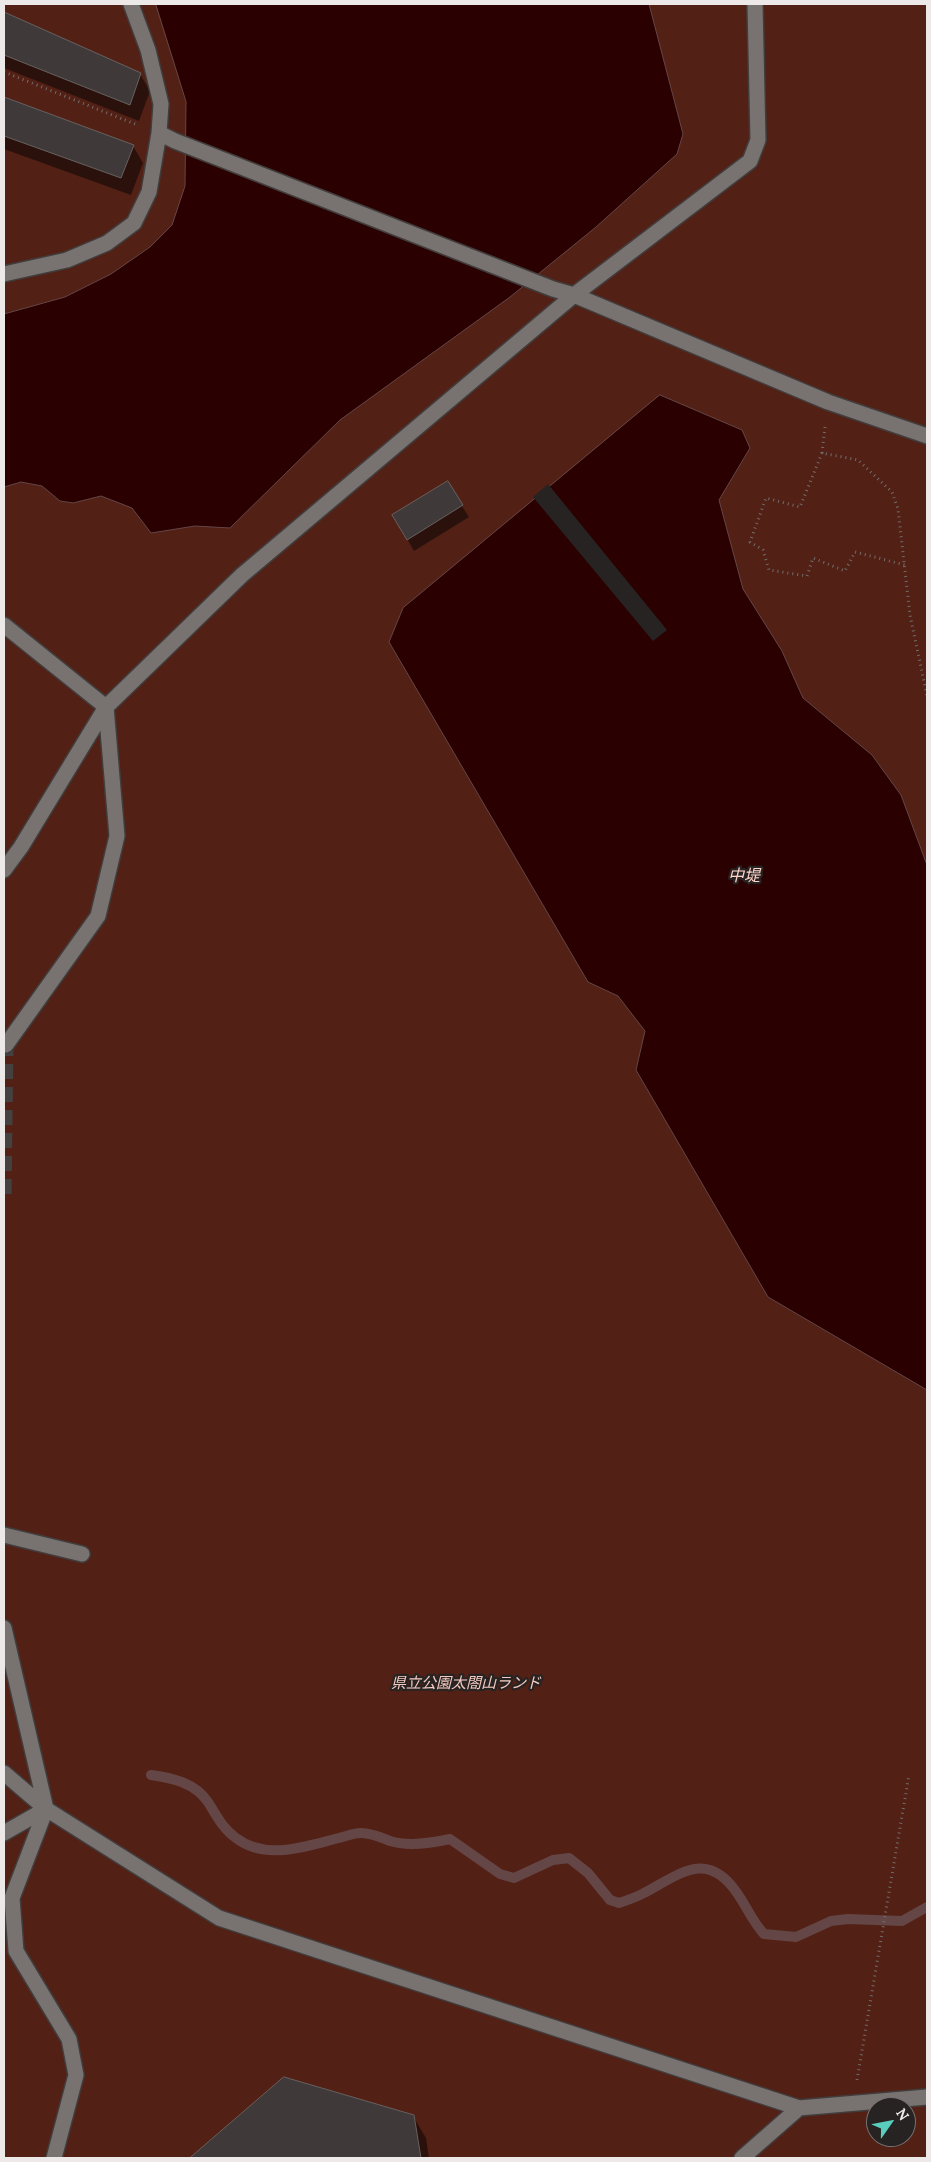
<!DOCTYPE html>
<meta charset="utf-8">
<style>
body{margin:0}
#map{position:relative;width:931px;height:2162px;overflow:hidden;background:#272322;font-family:Lora,serif}
canvas{display:block}
.frame{position:absolute;inset:0;border:5px solid #ede9e9;pointer-events:none}
.north{position:absolute;left:866px;top:2097px;width:50px;height:50px;box-sizing:border-box;background:#272322;border:1px solid #767272;border-radius:50%;rotate:57deg;font-size:14px;font-weight:700;line-height:20px;text-align:center;color:#ede9e9}
.north::after{content:'';display:block;margin:auto;width:18px;height:22px;background:#59cebe;clip-path:polygon(50% 0,100% 100%,50% 72%,0 100%)}
</style>
<div id="map">
<canvas width="931" height="2162"></canvas>
<div class="frame"></div>
<div class="north">N</div>
</div>
<script>
const context = document.querySelector('canvas').getContext('2d');
context.lineJoin = 'round';
function paint(path, color) {
  context.fillStyle = color;
  context.fill(path, 'evenodd');
}
function stroke(path, color, width, dash) {
  context.strokeStyle = color;
  context.lineWidth = width;
  context.lineCap = dash ? 'butt' : 'round';
  context.setLineDash(dash || []);
  context.stroke(path);
}
function write(font, color, halo, rows, align = 'center') {
  context.font = font + ' Lora,"Noto Sans JP",serif';
  context.lineWidth = 4.5;
  context.setLineDash([]);
  context.textBaseline = 'middle';
  context.strokeStyle = halo;
  context.fillStyle = color;
  for (const [text, x, y, turn = 0] of rows) {
    context.save();
    context.translate(x, y);
    context.rotate((+turn || 0) * Math.PI / 180);
    context.textAlign = isNaN(turn) ? turn : align;
    if (halo) context.strokeText(text, 0, 0);
    context.fillText(text, 0, 0);
    context.restore();
  }
}
paint(new Path2D(`
 M 4,4 L 927,4 L 927,2158 L 4,2158 ZM 876,2107 L 906,2107 L 906,2137 L 876,2137 Z`), '#522015');
const water = new Path2D(`
 M 156,4 L 649,4 L 683,134 L 677,154 L 596,227 L 510,297 L 340,420 L 230,528 L 195,526 L 151,533 L 132,508 L 101,496 L 73,503 L 60,501 L 42,486 L 21,482 L 4,487 L 4,314 L 65,297 L 111,274 L 150,247 L 172,225 L 185,186 L 186,102 Z
 M 660,395 L 742,430 L 750,448 L 719,500 L 743,589 L 782,651 L 803,698 L 872,755 L 901,795 L 927,865 L 927,1390 L 768,1297 L 636,1070 L 645,1031 L 618,996 L 588,982 L 389,642 L 403,608 Z`);
paint(water, '#2a0000');
stroke(water, '#644646', 1);
paint(new Path2D(`
 M 548,484 L 667,630 L 653,641 L 533,497 Z`), '#272322');
paint(new Path2D(`
 M 4,13 L 140,74 L 150,91 L 139,121 L 4,68 Z
 M 4,98 L 133,146 L 143,163 L 131,195 L 4,149 Z
 M 447,483 L 469,517 L 414,551 L 394,516 Z
 M 284,2078 L 413,2116 L 426,2138 L 429,2158 L 192,2158 Z`), '#0007');
stroke(new Path2D(`
 M 151,1775 C 173,1778 195,1783 208,1802 C 216,1815 223,1829 236,1838 C 266,1861 306,1846 339,1838 C 346,1836 354,1833 361,1833 C 372,1833 380,1837 390,1841 C 409,1847 432,1843 450,1839 L 500,1874 L 514,1878 L 553,1860 L 569,1858 L 588,1873 L 610,1900 L 619,1903 C 628,1900 637,1897 644,1893 C 680,1874 707,1849 737,1893 C 747,1907 752,1921 764,1934 L 796,1937 L 831,1921 L 848,1919 L 902,1921 L 927,1907`), '#644646', 10);
const building = new Path2D(`
 M 4,12 L 141,73 L 130,105 L 4,55 Z
 M 4,97 L 134,145 L 121,178 L 4,136 Z
 M 448,481 L 463,505 L 407,540 L 392,515 Z
 M 284,2077 L 414,2115 L 421,2158 L 190,2158 Z`);
paint(building, '#3f3a39');
stroke(building, '#666160', 1);
stroke(new Path2D(`
 M 4,1194 L 6,1045`), '#454140', 15, [15, 8]);
const minor = new Path2D(`
 M 159,133 L 175,141 L 553,289 L 574,295 L 828,402 L 927,436
 M 4,274 L 67,260 L 107,243 L 134,223 L 149,192 L 159,133 L 161,104 L 148,50 L 131,4
 M 4,625 L 106,707 L 117,836 L 98,916 L 6,1045
 M 4,870 L 21,847 L 106,707 L 242,575 L 574,295 L 750,161 L 758,140 L 755,4
 M 4,1535 L 82,1554
 M 4,1628 L 46,1809 L 12,1898 L 16,1951 L 69,2039 L 76,2075 L 54,2158
 M 4,1773 L 46,1809 L 219,1918 L 799,2108 L 927,2097
 M 4,1833 L 46,1809
 M 742,2158 L 799,2108`);
stroke(minor, '#413d3c', 18);
stroke(new Path2D(`
 M 4,72 L 135,124
 M 825,427 L 822,453 L 858,460 L 892,492 L 898,509 L 910,615 L 927,696
 M 822,453 L 800,507 L 766,498 L 750,542 L 763,550 L 769,570 L 807,576 L 813,558 L 845,571 L 855,552 L 905,565
 M 857,2080 L 909,1775`), '#716d6c', 3, [1, 4]);
stroke(minor, '#787271', 15);
write('italic 15px', '#f4cac0', '#272322', [
 ["県立公園太閤山ランド",466,1684]
]);
write('italic 16px', '#fed3c9', '#272322', [
 ["中堤",744,876]
]);
</script>
